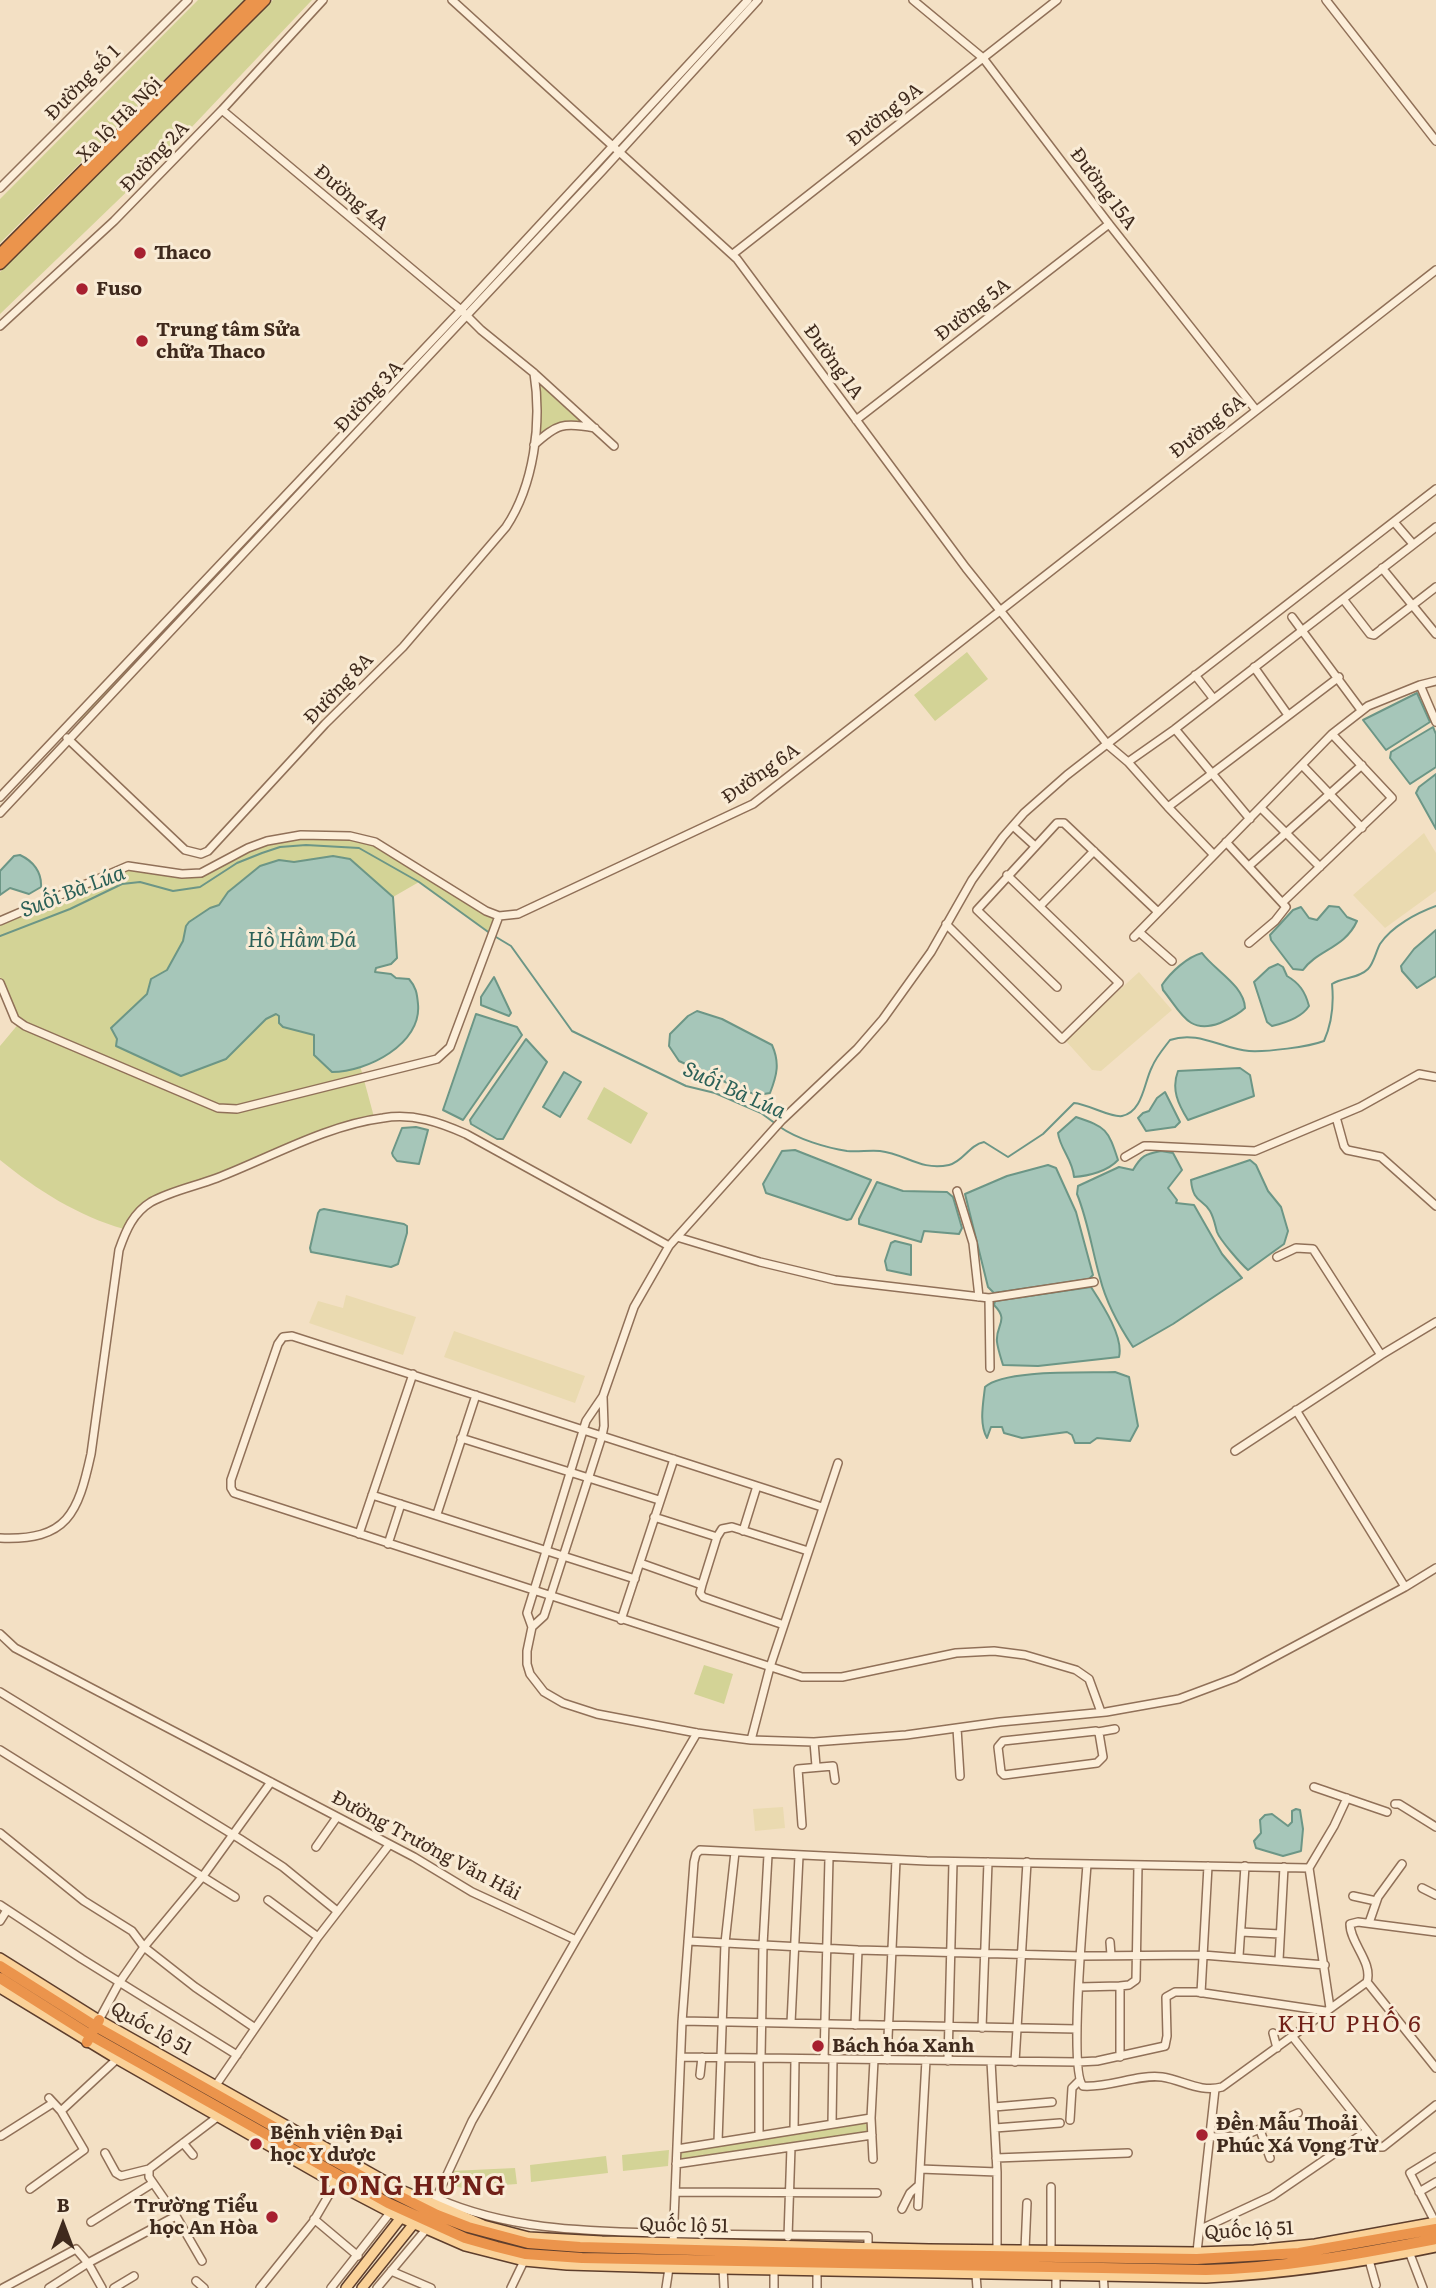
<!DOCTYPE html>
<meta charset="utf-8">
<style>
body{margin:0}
#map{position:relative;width:1436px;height:2288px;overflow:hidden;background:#f3e0c4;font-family:Literata,serif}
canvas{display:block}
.north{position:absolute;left:28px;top:2190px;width:70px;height:70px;-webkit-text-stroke:5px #f9ebd5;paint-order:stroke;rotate:0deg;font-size:19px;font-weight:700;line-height:28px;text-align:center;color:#3f2a1d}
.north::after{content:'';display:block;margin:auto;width:24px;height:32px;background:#3f2a1d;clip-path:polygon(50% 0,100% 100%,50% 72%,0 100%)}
</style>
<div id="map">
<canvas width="1436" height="2288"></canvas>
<div class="north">B</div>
</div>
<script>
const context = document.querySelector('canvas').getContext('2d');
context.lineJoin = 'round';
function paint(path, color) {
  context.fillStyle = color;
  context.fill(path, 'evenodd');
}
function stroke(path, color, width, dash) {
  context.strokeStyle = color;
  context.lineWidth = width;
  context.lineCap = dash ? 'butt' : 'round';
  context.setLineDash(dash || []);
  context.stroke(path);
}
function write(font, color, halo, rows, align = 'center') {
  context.font = font + ' Literata,serif';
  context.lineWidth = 6;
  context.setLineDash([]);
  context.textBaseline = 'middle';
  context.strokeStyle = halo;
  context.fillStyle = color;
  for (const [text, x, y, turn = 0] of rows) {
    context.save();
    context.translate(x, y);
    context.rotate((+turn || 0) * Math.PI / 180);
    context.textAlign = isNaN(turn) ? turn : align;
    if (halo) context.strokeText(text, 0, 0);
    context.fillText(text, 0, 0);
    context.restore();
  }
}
paint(new Path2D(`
 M 1424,833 L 1436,853 L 1436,891 L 1385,928 L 1353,895 Z
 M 1139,972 L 1172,1010 L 1101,1071 L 1092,1070 L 1065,1040 Z
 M 346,1295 L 416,1317 L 403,1355 L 309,1323 L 318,1301 L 343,1308 Z
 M 454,1331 L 585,1376 L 575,1403 L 444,1357 Z
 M 783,1807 L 785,1828 L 755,1831 L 753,1809 Z`), '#eadab0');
paint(new Path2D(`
 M 198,0 L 244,0 L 0,243 L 0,199 Z
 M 273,0 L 312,0 L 171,149 L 0,314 L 0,272 Z
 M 445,331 L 447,332 L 81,722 L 79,720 Z
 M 537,379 L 589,425 C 563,420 555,422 536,440 Z
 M 967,652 L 988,679 L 935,721 L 914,695 Z
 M 301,837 L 350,838 L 375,844 L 485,913 L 496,918 L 491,934 L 419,882 L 393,897 L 350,859 L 333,856 L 294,862 L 279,860 L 269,863 L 260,866 L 239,882 L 228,892 L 219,905 L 210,908 L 189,922 L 186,926 L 183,941 L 167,970 L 151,979 L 147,994 L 112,1028 L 117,1039 L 116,1046 L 181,1076 L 226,1059 L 266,1019 L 276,1014 L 279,1016 L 279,1023 L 283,1027 L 314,1035 L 314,1055 L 332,1072 L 360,1066 L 363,1076 L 237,1107 L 219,1106 L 175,1088 L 173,1091 L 217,1110 L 238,1111 L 364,1080 L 374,1117 C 320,1129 268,1156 216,1176 C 195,1185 170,1189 150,1201 C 139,1208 131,1218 124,1229 C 78,1216 37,1190 0,1160 L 0,1046 L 20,1022 L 0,977 L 0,923 L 128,868 L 182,876 L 202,874 L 249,849 L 267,843 Z
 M 604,1087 L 648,1113 L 631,1144 L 587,1119 Z
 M 704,1665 L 733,1674 L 724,1704 L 694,1694 Z
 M 869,2120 L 870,2134 L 678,2162 L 679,2151 Z
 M 669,2150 L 668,2166 L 623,2171 L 622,2155 Z
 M 606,2156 L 608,2173 L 531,2182 L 530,2165 Z
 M 515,2168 L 517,2184 L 462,2188 L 445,2183 L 451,2171 Z`), '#d3d396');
const water = new Path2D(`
 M 1417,693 L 1430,722 L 1386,750 L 1363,720 Z
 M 1433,727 L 1436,734 L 1436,767 L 1410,784 L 1390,758 L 1391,752 Z
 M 1436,774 L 1436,829 L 1416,793 L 1419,787 Z
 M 20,855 C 33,861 42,872 41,887 L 29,894 L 10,888 L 0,895 L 0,871 L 14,856 Z
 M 333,856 L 350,859 L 393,897 L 397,958 L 391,964 L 376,968 L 375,972 L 391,974 L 396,978 L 409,979 C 416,987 417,993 418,1004 C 422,1044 367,1072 332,1072 L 314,1055 L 314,1035 L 283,1027 L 279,1023 L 279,1016 L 276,1014 L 266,1019 L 226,1059 L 181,1076 L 116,1046 L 117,1039 L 111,1028 L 147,994 L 151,979 L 167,970 L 183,941 L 186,926 L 189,922 L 210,908 L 219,905 L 228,892 L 260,866 L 279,860 L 294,862 Z
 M 1329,906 L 1339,907 L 1347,917 L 1357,921 C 1345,948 1317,950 1303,970 L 1293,969 L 1271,940 L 1270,935 L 1293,910 L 1301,907 L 1309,918 L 1317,920 Z
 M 1436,930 L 1436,976 L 1417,988 L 1402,971 L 1401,966 L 1414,949 Z
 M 1202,953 C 1214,970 1244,985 1245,1008 C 1238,1015 1229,1019 1220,1023 C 1188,1035 1181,1012 1163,990 L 1162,985 C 1171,972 1187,957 1202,953 Z
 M 1278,964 L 1283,967 L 1287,976 C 1299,983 1305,991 1309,1006 C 1302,1017 1285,1023 1272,1026 L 1267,1022 L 1254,982 L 1269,968 Z
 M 494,977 L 511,1013 L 509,1016 L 481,1005 L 481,997 Z
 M 697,1011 L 722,1019 L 772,1045 C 780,1063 777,1075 770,1093 L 758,1095 L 745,1091 L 679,1061 L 669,1046 L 670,1034 L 688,1016 Z
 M 476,1014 L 517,1027 L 522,1035 L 463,1120 L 443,1110 Z
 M 526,1039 L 547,1062 L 503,1139 L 497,1139 L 471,1124 L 470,1120 Z
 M 1240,1068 L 1250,1075 L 1254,1096 L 1188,1120 C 1178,1104 1171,1089 1178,1071 Z
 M 564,1072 L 581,1082 L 560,1117 L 543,1107 Z
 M 1165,1092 L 1180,1122 L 1175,1127 L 1146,1131 L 1138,1118 L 1143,1113 L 1149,1111 L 1157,1098 Z
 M 1076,1117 C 1106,1127 1108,1129 1118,1160 C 1108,1171 1089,1176 1074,1177 C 1073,1160 1060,1149 1058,1133 Z
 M 416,1127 L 428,1130 L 419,1164 L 397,1161 L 393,1156 L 392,1153 L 402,1128 Z
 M 795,1150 L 871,1180 L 851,1219 L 847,1220 L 766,1193 L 763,1184 L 782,1151 Z
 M 1161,1151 L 1173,1153 L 1182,1170 L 1168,1188 L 1177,1200 L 1176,1203 L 1194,1205 L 1222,1254 L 1242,1278 L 1173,1324 L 1133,1347 C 1119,1326 1106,1302 1100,1278 C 1092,1250 1088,1221 1077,1194 L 1078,1186 L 1119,1167 L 1133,1170 C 1141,1156 1145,1154 1161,1151 Z
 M 1250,1160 L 1256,1165 L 1268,1191 L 1281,1207 L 1288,1231 L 1284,1244 L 1248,1270 C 1241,1264 1220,1240 1217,1232 C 1215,1225 1214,1218 1210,1211 C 1202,1198 1193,1203 1191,1180 Z
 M 1048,1165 L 1056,1168 L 1076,1212 L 1093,1275 L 1089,1279 L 994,1293 L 988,1287 L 965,1194 L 1007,1176 Z
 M 877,1182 L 903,1191 L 947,1192 L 953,1197 L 962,1228 L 959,1234 L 924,1231 L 921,1242 L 859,1224 L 859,1219 Z
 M 324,1209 L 404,1224 L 407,1226 L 407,1233 L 398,1264 L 391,1267 L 311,1252 L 310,1248 L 318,1213 L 320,1210 Z
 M 895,1241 L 911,1245 L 911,1275 L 887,1270 L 885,1261 L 891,1243 Z
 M 1091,1287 C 1102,1304 1124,1337 1119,1357 L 1038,1366 L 1003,1365 C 1001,1358 998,1350 997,1342 C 995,1325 1010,1321 994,1305 L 995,1301 Z
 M 1115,1372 L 1129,1377 L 1138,1426 L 1130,1441 L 1097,1438 L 1090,1443 L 1075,1443 L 1072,1435 L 1067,1432 L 1022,1438 L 1004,1433 L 1002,1427 L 991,1427 L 987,1438 C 979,1424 983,1404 985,1387 C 1004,1369 1086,1373 1115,1372 Z
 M 1296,1809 L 1300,1810 L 1303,1829 L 1301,1851 L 1283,1856 L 1256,1848 L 1254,1841 L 1261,1833 L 1260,1820 L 1265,1815 L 1272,1814 L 1288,1826 L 1292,1822 L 1292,1811 Z`);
paint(water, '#a6c6b9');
stroke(water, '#6c9686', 2);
stroke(new Path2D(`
 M 0,936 L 70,909 L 122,884 L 140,882 L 173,891 L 200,887 L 237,863 L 262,853 L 280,847 L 306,845 L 359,848 L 419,882 L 491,934
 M 496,937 L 511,946 L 572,1031 L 686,1086 L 715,1093 L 761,1113 L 776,1124
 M 780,1127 C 797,1139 827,1148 847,1151 C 858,1152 870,1150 880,1151 C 906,1154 920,1171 949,1165 C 963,1162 969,1145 984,1142 L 1008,1157 L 1043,1134 L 1074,1103 C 1088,1104 1111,1118 1122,1116 C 1143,1112 1144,1082 1152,1067 C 1156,1057 1164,1048 1170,1040 C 1198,1030 1222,1049 1249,1051 C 1267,1052 1308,1047 1324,1041 C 1332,1023 1334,1004 1332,984 C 1343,977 1358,979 1368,969 C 1374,963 1376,951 1380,944 C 1392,926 1417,913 1436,906`), '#6c9686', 2);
const minor = new Path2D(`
 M 452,0 L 737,259 L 966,568 L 1108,745 L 1128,762 L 1175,729 L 1436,527
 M 913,0 L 983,58 L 1109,224 L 1256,410
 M 1326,0 L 1436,141
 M 222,110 L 461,310 L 481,330 L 534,373 L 614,446
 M 0,188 L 188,0
 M 733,254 L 1057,0
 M 0,326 L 114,221 L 222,110 L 323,0
 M 856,420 L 1109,224
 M 534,445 C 557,424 563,422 595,428
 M 1394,522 L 1413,544
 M 1382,568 L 1436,634
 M 1343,599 L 1370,634 L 1374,635 L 1436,587
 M 1292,617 L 1361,710
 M 1254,667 L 1288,715
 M 1195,675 L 1213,698
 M 1420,685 L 1436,722
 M 1175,729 L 1250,819
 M 67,738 L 185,850 L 201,854 L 208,851 L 325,724 L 403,647 L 506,527 C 534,485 542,423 534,373
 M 1128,762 L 1168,807
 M 1302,765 L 1362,828
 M 0,797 L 461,310 L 748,0
 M 1261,808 L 1320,867
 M 0,813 L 602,171 L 758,0
 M 1013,826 L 1035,846
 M 1226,842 L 1286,907 L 1275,921 L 1249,943
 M 1214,855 L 1168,807 L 1339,677
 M 1249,866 L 1362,765
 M 1283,902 L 1392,798 L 1332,734
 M 1040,906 L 1094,851
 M 0,921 L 128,866 L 182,874 L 201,873 L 248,848 L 267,841 L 301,835 L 350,836 L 375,842 L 486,911 L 499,916 L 518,914 L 753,804 L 1436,270
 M 946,924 L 1062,1039 L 1119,983 L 1007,875
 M 1139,932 L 1172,961
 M 1134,937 L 1332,734 L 1368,706 L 1420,685 L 1436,681
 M 0,983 L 15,1019 L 25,1026 L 218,1108 L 237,1109 L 437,1059 L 450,1047 L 499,916
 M 1057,987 L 977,910 L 1057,823 L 1064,823 L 1158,912
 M 1336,1117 L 1344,1146 L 1347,1150 L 1381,1157 L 1436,1206
 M 1125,1157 L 1144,1146 L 1150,1146 L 1255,1151 L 1360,1107 L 1419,1074 L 1436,1077
 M 957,1191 L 973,1243 L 979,1297
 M 677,1237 L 760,1262 L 835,1280 L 989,1298 L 990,1368
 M 1277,1257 L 1296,1248 L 1313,1249 L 1381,1355
 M 989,1298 L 1094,1282
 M 603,1397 L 604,1426 L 602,1436 L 544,1616 L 532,1627 L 527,1651 L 527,1664 L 530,1674 L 544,1692 L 563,1703 L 597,1714 L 697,1733 L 751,1740 L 814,1742 L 906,1735 L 1000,1722 L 1106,1712 L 1179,1699 L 1235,1678 L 1405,1587 L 1436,1568
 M 1296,1410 L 1405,1587
 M 461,1438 L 659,1500
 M 1235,1451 L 1381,1355 L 1436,1322
 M 372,1495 L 635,1579
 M 822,1507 L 292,1336 L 283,1337 L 278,1344 L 231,1480 L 231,1488 L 234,1493 L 802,1677 L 842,1677 L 956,1653 L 994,1651 L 1025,1655 L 1076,1670 L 1089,1679 L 1101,1712
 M 437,1514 L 476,1395
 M 654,1517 L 717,1537 L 722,1529 L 732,1527 L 808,1551
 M 743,1531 L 757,1486
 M 359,1534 L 413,1374
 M 0,1538 C 68,1541 78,1513 91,1454 L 119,1250 C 126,1230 133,1213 151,1202 C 171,1191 196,1186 217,1178 C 269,1158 327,1125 383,1118 C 413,1113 439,1122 466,1134 L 669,1246
 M 388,1544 L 401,1504
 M 640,1563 L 702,1585 L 700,1593 L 703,1597 L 784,1625
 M 702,1585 L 717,1537
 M 621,1620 L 674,1459
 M 532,1627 L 527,1613 L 586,1421 L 603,1396 L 634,1307 L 669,1246 L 782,1120 L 857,1049 L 883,1019 L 931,952 L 972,880 L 1003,837 L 1024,813 L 1067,775 L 1436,489
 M 0,1634 L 15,1648 L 414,1857 L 472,1892 L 576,1940 L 472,2121 L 433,2205
 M 0,1692 L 240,1839 L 283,1867 L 337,1911
 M 957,1728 L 960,1776
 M 1096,1731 L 1099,1733 L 1103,1757 L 1097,1763 L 1004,1775 L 1001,1772 L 998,1747 L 1003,1741 Z
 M 1098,1732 L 1115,1729
 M 751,1740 L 770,1667 L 838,1463
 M 814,1742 L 816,1766
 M 0,1750 L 235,1897
 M 1314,1787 L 1387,1812
 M 1395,1804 L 1399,1804 L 1436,1827
 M 802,1825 L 798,1769 L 833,1766 L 835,1780
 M 0,1833 L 84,1901 L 132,1931 L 144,1947 L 195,1987 L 255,2028
 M 316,1847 L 337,1817
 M 1087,1864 C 1085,1896 1068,2070 1083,2086 C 1109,2088 1137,2074 1162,2077 C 1183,2080 1200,2093 1222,2087 L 1367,1982 C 1373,1962 1350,1943 1350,1924 L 1358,1922 L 1436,1932
 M 1422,1888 L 1436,1895
 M 1353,1896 L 1376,1901
 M 268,1900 L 318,1937
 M 0,1905 L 82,1959 L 237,2055
 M 0,1921 L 7,1910
 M 1369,1923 L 1378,1897 L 1402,1864
 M 1241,1932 L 1280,1934
 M 576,1940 L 697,1733
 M 688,1941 L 858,1950 L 1081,1956 L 1203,1955 L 1325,1965
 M 1110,1942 L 1111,1955
 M 1239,1956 L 1245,1866
 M 1279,1960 L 1284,1867
 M 1367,1982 L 1436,2068
 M 1079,1987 L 1120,1986
 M 1201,1993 L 1208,1866
 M 1330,2008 L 1309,1868 L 1334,1826 L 1347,1798
 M 99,2020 L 119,1983 L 144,1947 L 203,1876 L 271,1782
 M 682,2021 L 1077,2029
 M 791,2023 L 799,1856
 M 855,2025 L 858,1950
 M 982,2028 L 988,1862
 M 1273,2033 L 1277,2048
 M 1292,2036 L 1380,2147 L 1383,2147 L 1436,2105
 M 681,2057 L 1078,2062 L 1097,2061 L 1165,2046 L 1167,2036 L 1166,1997 L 1175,1992 L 1197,1992 L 1325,2011
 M 1120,2057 L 1120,1986 L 1129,1985 L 1136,1980 L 1138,1865
 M 759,2058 L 759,2135
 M 761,2058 L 763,1945 L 768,1855
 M 824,2059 L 829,1858
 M 887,2060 L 896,1860
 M 948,2061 L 953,1862
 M 991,2061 L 997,2172 L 997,2253
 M 1015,2062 L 1027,1862
 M 700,2075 L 702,2057
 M 214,2088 L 318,1937 L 389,1845
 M 994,2107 L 1052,2102
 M 61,2111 L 117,2059
 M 1070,2120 L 1072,2088 L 1079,2081
 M 832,2124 L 833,2059
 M 995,2128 L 1060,2123
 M 794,2130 L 795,2059
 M 1260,2130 L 1270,2158
 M 1,2136 L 53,2103
 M 1209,2137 L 1243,2136 L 1298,2113
 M 718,2142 L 725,1943 L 735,1852
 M 183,2143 L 193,2155
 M 677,2149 L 871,2118
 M 105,2153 L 116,2173 L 121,2176 L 149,2169
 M 996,2158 L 1128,2153
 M 873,2159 L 871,2118 L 874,2060
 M 676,2164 L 872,2135
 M 920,2169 L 997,2172
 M 30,2189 L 84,2150 L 61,2111 L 49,2098
 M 675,2192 L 877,2193
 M 1419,2192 L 1436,2182
 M 436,2198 C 506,2229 580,2231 655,2233 C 726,2235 797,2235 868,2236 L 868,2247
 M 918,2206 L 926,2060
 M 902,2209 L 910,2193 L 919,2185
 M 176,2216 L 202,2261
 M 314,2219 L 358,2256
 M 91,2222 L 153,2183
 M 1435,2222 L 1410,2173 L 1436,2157
 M 1201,2229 L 1272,2196 L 1367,2131
 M 788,2237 L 791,2147
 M 673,2245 L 682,2022 L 694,1862 L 696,1854 L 700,1850 L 927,1861 L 1309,1868
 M 1408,2249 L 1423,2288
 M 1025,2250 L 1027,2203
 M 1051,2251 L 1051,2187
 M 1197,2252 L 1215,2089
 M 1369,2260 L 1376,2285
 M 723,2268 L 724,2288
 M 774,2270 L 774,2288
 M 391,2271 L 431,2288
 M 817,2271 L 817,2288
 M 1103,2271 L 1104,2288
 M 976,2275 L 977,2288
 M 196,2281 L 204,2288
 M 3,2288 L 76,2249 L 88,2263 L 102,2288
 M 49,2288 L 88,2263 L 176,2216 L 149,2177 L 149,2169 L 220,2115
 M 114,2288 L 134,2276
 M 260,2288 L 313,2222 L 337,2181
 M 331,2288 L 393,2209
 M 377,2288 L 428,2227
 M 511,2288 L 524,2261
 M 666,2288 L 669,2268
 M 1056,2288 L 1056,2271`);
const major = new Path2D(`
 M 0,1958 L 99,2020 L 401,2190 L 483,2225 L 529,2237 L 602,2241 L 929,2249 L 1197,2252 L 1254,2250 L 1315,2244 L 1436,2222
 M 0,1988 L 117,2059 L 336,2184 L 401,2218 L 465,2246 L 524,2261 L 567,2265 L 669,2268 L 1206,2278 C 1284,2274 1360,2263 1436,2247
 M 346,2288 L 403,2215
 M 362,2288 L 416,2221`);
const highway = new Path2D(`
 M 0,254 L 253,0
 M 0,264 L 265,0
 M 0,1966 L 95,2026 L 379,2186 L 437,2215 L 468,2227 L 528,2243 L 580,2247 L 849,2254 L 1197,2259 L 1299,2253 L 1436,2229
 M 0,1978 L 90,2035 L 388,2203 L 465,2238 L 497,2247 L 525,2254 L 582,2258 L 1206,2270 C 1286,2268 1358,2254 1436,2239
 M 87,2042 L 99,2020`);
stroke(minor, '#907058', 10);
stroke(major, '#5e3e2c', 12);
stroke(highway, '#5e3e2c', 13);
stroke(minor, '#fceed9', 7);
stroke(major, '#fad198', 9);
stroke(highway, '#eb944c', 10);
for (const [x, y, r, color] of [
 [140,253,7,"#a72030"],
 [82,289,7,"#a72030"],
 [142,341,7,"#a72030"],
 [818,2046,7,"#a72030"],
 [1202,2135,7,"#a72030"],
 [256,2144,7,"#a72030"],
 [272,2217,7,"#a72030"]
]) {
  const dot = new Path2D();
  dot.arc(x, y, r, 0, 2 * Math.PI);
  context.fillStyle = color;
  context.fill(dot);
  stroke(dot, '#f9ebd5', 2.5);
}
write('19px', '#3f2a1d', '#f9ebd5', [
 ["Đường số 1",83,83,-45],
 ["Đường 9A",885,115,-38],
 ["Xa lộ Hà Nội",120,120,-45],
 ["Đường 2A",155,157,-46],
 ["Đường 15A",1103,189,53],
 ["Đường 4A",351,198,40],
 ["Đường 5A",973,310,-38],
 ["Đường 1A",833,362,54],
 ["Đường 3A",369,397,-47],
 ["Đường 6A",1208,427,-38],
 ["Đường 8A",339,689,-46],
 ["Đường 6A",761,774,-35],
 ["Đường Trương Văn Hải",426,1846,28],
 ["Quốc lộ 51",151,2029,29],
 ["Quốc lộ 51",684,2226,1],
 ["Quốc lộ 51",1249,2231,-3]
]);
write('bold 19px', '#3f2a1d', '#f9ebd5', [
 ["Thaco",154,253],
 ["Fuso",96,289],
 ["Trung tâm Sửa",156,330],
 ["chữa Thaco",156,352],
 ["Bách hóa Xanh",832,2046],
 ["Đền Mẫu Thoải",1216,2124],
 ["Phúc Xá Vọng Từ",1216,2146],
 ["Bệnh viện Đại",270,2133],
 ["học Y dược",270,2155],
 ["Trường Tiểu",258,2206,"right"],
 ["học An Hòa",258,2228,"right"]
], 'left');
write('italic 21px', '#2b6057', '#f9ebd5', [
 ["Suối Bà Lúa",73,892,-21],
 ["Hồ Hầm Đá",302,941],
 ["Suối Bà Lúa",734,1091,24]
]);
context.letterSpacing = '2px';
write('23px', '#712018', '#f9ebd5', [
 ["KHU PHỐ 6",1350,2025]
]);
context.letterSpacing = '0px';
context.letterSpacing = '2px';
write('bold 26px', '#712018', '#f9ebd5', [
 ["LONG HƯNG",413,2187]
]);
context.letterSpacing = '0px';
</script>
